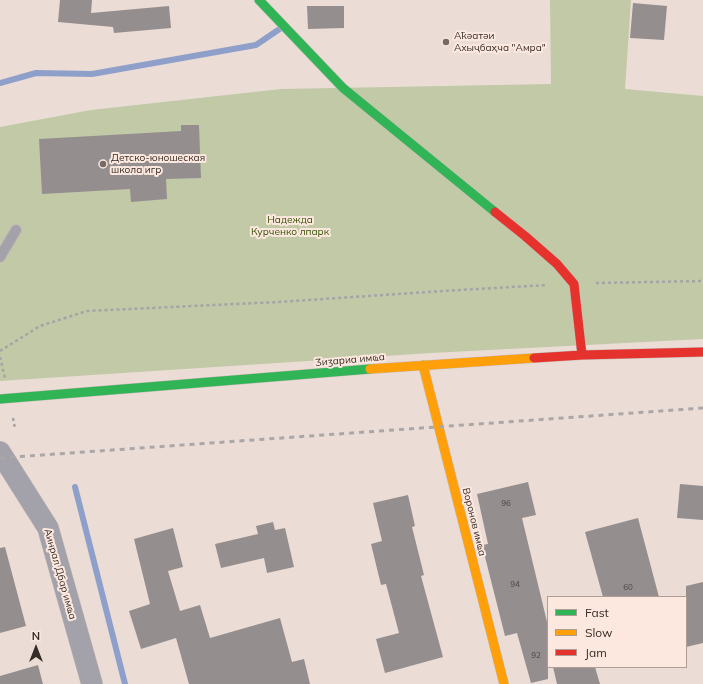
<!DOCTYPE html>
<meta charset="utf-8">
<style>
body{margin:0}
#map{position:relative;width:703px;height:684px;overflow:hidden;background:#ebddd6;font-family:Mulish,sans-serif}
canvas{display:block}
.legend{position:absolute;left:547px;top:596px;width:140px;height:72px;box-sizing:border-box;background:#fce8de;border:1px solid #ac9d95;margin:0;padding:5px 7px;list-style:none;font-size:12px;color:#352c27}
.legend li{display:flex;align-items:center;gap:8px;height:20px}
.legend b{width:20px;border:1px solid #ac9d95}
.north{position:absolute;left:16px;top:628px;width:40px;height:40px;-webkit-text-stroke:3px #fce8de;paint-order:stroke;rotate:0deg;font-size:11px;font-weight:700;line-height:16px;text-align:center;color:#352c27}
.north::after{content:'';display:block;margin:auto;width:14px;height:18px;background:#352c27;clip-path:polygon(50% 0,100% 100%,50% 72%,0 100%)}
</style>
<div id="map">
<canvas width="703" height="684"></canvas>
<ul class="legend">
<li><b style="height:5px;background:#30b455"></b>Fast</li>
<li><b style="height:5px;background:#ff9f0a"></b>Slow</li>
<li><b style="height:5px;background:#e5322d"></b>Jam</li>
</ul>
<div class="north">N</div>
</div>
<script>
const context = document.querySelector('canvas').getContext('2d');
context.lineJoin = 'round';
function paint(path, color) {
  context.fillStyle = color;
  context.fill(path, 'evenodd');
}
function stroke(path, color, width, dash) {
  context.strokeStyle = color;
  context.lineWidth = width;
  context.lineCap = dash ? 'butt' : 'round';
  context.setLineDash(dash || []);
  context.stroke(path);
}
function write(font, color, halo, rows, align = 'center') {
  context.font = font + ' Mulish,sans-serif';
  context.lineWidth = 4;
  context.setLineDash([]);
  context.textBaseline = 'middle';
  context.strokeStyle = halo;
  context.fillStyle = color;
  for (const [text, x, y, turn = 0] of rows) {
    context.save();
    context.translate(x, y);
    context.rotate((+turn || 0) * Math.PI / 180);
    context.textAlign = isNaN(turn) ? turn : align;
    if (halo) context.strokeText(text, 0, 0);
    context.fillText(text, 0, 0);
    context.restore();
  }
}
paint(new Path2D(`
 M 550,0 L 631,0 L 625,89 L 703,96 L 703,339 L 431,353 L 0,381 L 0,127 L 91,110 L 281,89 L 551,84 Z`), '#c1c9a7');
stroke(new Path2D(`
 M 0,83 L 36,73 L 92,74 L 256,45 L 281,28
 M 75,487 L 125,684`), '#8ea0c9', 6);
paint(new Path2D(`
 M 60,0 L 92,0 L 91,13 L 169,6 L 171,28 L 114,33 L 113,27 L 58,22 Z
 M 633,3 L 667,6 L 664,40 L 630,38 Z
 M 307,6 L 344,6 L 344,28 L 308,29 Z
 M 181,125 L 199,125 L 201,178 L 166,179 L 167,199 L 131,202 L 130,189 L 42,194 L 39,139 L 181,131 Z
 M 528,482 L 536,515 L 522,518 L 548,626 L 548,679 L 531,683 L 517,633 L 505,636 L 482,545 L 488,544 L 477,494 Z
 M 680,484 L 703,486 L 703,520 L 677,518 Z
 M 408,495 L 415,526 L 412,527 L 424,575 L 421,576 L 443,657 L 385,673 L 376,639 L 399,633 L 386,584 L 381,585 L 371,544 L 382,541 L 373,503 Z
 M 638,518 L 659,597 L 603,597 L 585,532 Z
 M 273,522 L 275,530 L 285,528 L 294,567 L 267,573 L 264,558 L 221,568 L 215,544 L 258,534 L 256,526 Z
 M 173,528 L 183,567 L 168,571 L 180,611 L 200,605 L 210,638 L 280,618 L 292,662 L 304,659 L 310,684 L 189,684 L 176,638 L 141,649 L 129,611 L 150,604 L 134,539 Z
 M 5,547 L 26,626 L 0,633 L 0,548 Z
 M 703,582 L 703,643 L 686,647 L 686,586 Z
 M 38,665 L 43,684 L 0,684 L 0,676 Z
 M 553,667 L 595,667 L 600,684 L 557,684 Z`), '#958e8f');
const lane = new Path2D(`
 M 0,257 L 16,230`);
const street = new Path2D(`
 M 0,452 L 48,528 L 92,684`);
const fast = new Path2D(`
 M 259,0 L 343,88 L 495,212
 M 0,399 L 370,369`);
const slow = new Path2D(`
 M 423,365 L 504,684
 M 370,369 L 534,358`);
const jam = new Path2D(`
 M 495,212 L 525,236 L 557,264 L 574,284 L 582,355
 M 534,358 L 582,355 L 703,352`);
stroke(lane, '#c5bab5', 12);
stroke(street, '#c5bab5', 22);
stroke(fast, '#c5bab5', 10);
stroke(slow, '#c5bab5', 10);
stroke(jam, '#c5bab5', 10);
stroke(new Path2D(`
 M 596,283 L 703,281
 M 0,351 L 40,326 L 87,311 L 278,302 L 443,291 L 547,285
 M 0,357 L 5,378
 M 13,418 L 15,428`), '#a6a3a6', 2.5, [3, 3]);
stroke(lane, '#a3a2aa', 10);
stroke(street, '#a3a2aa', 21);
stroke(fast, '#30b455', 9);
stroke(slow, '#ff9f0a', 9);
stroke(jam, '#e5322d', 9);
stroke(new Path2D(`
 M 0,458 L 703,408`), '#aba7a8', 3, [5, 5]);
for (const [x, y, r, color] of [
 [446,42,4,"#756a64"],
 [103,164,4,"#756a64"]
]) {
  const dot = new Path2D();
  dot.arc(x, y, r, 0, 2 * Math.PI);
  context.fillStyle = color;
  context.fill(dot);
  stroke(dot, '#fce8de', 1.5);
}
write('8px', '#4d4441', null, [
 ["96",506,504],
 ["94",515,585],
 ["60",628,588],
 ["92",536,656]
]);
write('10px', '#352c27', '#fce8de', [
 ["Аҟәатәи",454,36],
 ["Ахыҷбаҳча \"Амра\"",454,48],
 ["Детско-юношеская",111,158],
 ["школа игр",111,170]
], 'left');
write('10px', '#365000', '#fce8de', [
 ["Надежда",290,220],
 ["Курченко лпарк",290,232]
]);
write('10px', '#352c27', '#fce8de', [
 ["Ӡиӡариа имҩа",350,360,-5],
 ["Воронов имҩа",474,522,76],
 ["Аинрал Дбар имҩа",60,574,74]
]);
</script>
